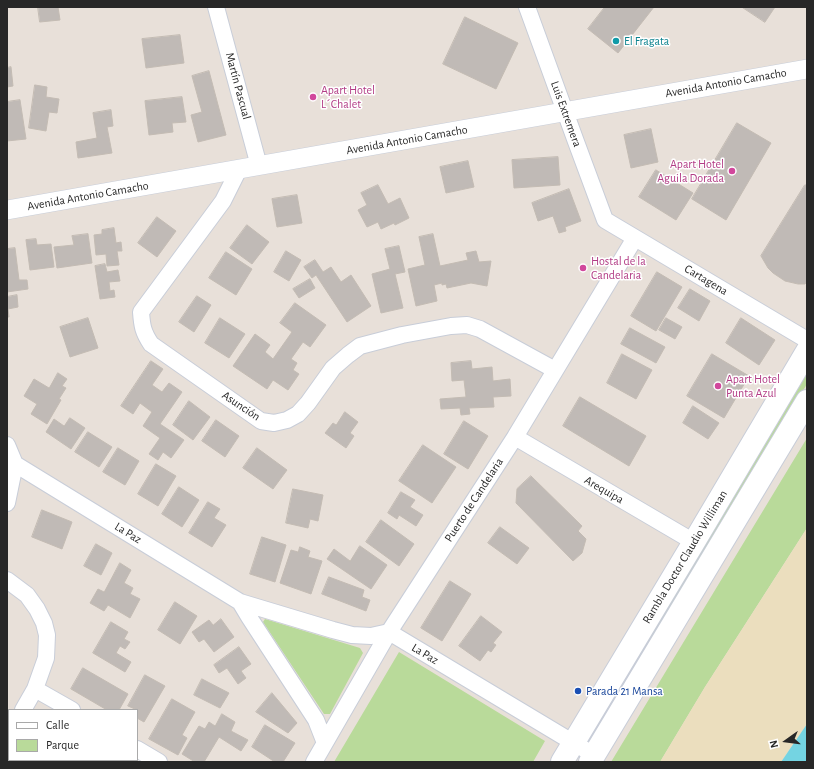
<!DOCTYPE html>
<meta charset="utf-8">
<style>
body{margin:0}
#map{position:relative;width:814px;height:769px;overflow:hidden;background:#e8e0d9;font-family:"Alegreya Sans",sans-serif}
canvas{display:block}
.frame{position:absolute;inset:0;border:8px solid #272727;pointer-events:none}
.legend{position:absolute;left:8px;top:709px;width:130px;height:52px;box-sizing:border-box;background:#fff;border:1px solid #a9a9a9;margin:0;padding:5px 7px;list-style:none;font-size:12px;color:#272727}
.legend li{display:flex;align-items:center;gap:8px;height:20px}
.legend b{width:20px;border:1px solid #a9a9a9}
.north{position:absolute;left:766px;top:721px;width:40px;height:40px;-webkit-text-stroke:3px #fff;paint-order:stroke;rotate:256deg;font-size:11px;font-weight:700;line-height:16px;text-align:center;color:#272727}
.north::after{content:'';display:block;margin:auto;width:14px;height:18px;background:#272727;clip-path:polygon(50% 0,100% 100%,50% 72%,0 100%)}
</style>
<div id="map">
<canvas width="814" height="769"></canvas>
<div class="frame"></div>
<ul class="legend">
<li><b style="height:5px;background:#fff"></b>Calle</li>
<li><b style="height:11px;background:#b9da9a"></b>Parque</li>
</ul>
<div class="north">N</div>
</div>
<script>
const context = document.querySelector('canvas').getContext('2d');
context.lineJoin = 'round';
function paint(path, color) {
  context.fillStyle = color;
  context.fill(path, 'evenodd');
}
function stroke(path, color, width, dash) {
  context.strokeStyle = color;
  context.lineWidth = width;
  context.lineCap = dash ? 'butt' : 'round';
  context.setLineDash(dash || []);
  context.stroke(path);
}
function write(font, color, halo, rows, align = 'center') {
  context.font = font + ' "Alegreya Sans",sans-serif';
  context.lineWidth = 3;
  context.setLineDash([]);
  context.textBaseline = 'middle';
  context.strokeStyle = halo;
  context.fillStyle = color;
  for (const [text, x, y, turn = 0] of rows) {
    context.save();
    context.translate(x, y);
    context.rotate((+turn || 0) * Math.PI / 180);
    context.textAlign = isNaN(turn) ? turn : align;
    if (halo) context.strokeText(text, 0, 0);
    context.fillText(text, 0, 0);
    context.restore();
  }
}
paint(new Path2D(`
 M 807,364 L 807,384 L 599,732 L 590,740 L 588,740 Z
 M 807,438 L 807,528 L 705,687 L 660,762 L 611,762 Z
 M 265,619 L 360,648 L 363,653 L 330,714 L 324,714 L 263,622 Z
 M 399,652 L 545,741 L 533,762 L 334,762 Z`), '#b9da9a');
paint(new Path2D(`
 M 807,528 L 807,724 L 781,762 L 660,762 L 705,687 Z`), '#ebdebe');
paint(new Path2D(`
 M 807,724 L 807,762 L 781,762 Z`), '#74d4e2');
const building = new Path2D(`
 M 38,7 L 58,7 L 60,20 L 40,22 Z
 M 605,7 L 654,7 L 618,53 L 588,29 Z
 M 742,7 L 775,7 L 765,22 Z
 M 465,17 L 518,43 L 496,89 L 443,64 Z
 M 180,35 L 184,63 L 146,68 L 142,39 Z
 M 11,67 L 13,86 L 7,87 L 7,68 Z
 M 209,71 L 226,135 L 198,142 L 191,115 L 202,112 L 192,76 Z
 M 35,85 L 47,87 L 46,97 L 59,99 L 57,113 L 49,112 L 46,131 L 29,128 Z
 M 182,97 L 186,122 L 172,123 L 173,132 L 149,135 L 145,101 Z
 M 20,100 L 26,139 L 7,141 L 7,102 Z
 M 111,110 L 113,126 L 107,127 L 112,153 L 78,158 L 76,142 L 97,138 L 93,113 Z
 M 737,123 L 771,143 L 726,220 L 692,199 Z
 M 651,129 L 658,162 L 631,168 L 624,135 Z
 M 558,157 L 560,185 L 514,188 L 512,160 Z
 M 468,161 L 474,187 L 446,193 L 440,167 Z
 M 656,170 L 693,193 L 676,220 L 639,197 Z
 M 378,185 L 388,204 L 400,198 L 409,218 L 395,225 L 394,223 L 381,229 L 378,222 L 367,227 L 358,210 L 367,205 L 361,193 Z
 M 805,185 L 807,185 L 807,281 L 805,284 L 798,284 L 785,281 L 773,273 L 768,268 L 761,256 Z
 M 569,189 L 581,221 L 565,227 L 566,231 L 559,233 L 553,216 L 538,221 L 532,203 Z
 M 297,195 L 302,223 L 277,227 L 272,199 Z
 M 157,217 L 176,231 L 157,257 L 138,243 Z
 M 247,225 L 269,242 L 252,264 L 230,248 Z
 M 114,228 L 116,243 L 121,242 L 122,251 L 117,251 L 119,265 L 107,266 L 106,254 L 96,255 L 94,235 L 102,234 L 102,230 Z
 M 88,234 L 92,263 L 57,268 L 54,247 L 74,245 L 72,236 Z
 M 433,234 L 440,266 L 468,260 L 466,253 L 476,251 L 479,262 L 491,261 L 487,286 L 471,283 L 447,288 L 446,284 L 442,285 L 442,283 L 434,285 L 437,301 L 416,306 L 408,269 L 425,265 L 419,237 Z
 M 36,239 L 37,245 L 51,244 L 54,267 L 30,270 L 26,240 Z
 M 399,246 L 405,272 L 395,274 L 403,308 L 381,313 L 372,274 L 390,269 L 385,249 Z
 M 15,248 L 19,280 L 27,280 L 28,289 L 7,292 L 7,249 Z
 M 286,251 L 301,260 L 289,281 L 274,272 Z
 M 226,252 L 252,269 L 236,295 L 209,278 Z
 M 315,260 L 323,272 L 331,267 L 341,282 L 351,275 L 371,306 L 347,322 L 316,275 L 312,278 L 304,267 Z
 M 105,264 L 107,272 L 118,270 L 120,281 L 109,282 L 110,291 L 114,290 L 115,297 L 100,299 L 95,266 Z
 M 657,272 L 682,287 L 656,331 L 631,316 Z
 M 310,279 L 315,288 L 299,298 L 293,289 Z
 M 690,289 L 710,301 L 699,321 L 678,308 Z
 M 17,295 L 18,307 L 8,309 L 9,317 L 7,317 L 7,297 Z
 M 197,296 L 211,305 L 194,332 L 179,322 Z
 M 295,303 L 326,325 L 310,347 L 303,342 L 291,359 L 297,363 L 293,370 L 299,374 L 288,390 L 273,380 L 267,389 L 233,366 L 255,334 L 270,345 L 265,352 L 273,359 L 292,332 L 280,323 Z
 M 88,318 L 98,348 L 70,357 L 60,327 Z
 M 220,318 L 245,334 L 229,358 L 205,343 Z
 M 666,318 L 682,327 L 675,339 L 659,330 Z
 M 741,318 L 775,340 L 759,365 L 726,343 Z
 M 630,328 L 665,347 L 656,363 L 621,344 Z
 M 622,354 L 652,370 L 636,399 L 607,383 Z
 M 712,354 L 749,376 L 724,418 L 687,396 Z
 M 151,361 L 163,369 L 152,385 L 162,392 L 169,383 L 182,392 L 160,424 L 184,440 L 171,458 L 163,452 L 158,460 L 149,454 L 160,438 L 143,426 L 152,412 L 140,403 L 133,414 L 121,406 Z
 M 471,361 L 472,369 L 492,367 L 493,381 L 510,379 L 511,396 L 493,397 L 494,407 L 469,408 L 470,414 L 461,415 L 460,408 L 441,409 L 440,399 L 466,397 L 464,380 L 452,381 L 451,363 Z
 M 58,373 L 67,379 L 62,386 L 66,388 L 59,399 L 61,400 L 47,424 L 31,414 L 37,404 L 24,396 L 34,379 L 49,388 Z
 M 580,397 L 646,436 L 629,466 L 563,426 Z
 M 189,401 L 210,417 L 193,440 L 173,425 Z
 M 693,406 L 719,423 L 708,439 L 683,423 Z
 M 345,412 L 358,422 L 350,433 L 354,436 L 346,448 L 325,433 L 333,423 L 336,425 Z
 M 70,418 L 85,428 L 71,449 L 46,432 L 54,419 L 64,426 Z
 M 216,420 L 239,436 L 225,457 L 202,441 Z
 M 464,421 L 488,436 L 468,469 L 444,454 Z
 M 88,432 L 112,447 L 99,467 L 75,452 Z
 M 423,445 L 456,467 L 432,503 L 399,481 Z
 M 118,448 L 139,461 L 125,485 L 103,472 Z
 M 257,448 L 287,470 L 273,489 L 243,468 Z
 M 156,464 L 176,476 L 158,506 L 138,494 Z
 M 531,476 L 582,526 L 578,531 L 586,539 L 582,553 L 573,561 L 516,503 L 517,489 Z
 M 179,487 L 199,500 L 182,527 L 162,514 Z
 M 293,489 L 323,495 L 318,521 L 310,519 L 308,528 L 286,523 Z
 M 401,492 L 415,500 L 410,507 L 423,515 L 416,526 L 399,515 L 397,519 L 388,513 Z
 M 208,502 L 220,509 L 214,518 L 226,525 L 212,547 L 189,533 Z
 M 42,510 L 72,522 L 62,549 L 32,537 Z
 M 381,520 L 414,544 L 399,566 L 366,542 Z
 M 500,527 L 529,548 L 517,564 L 488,543 Z
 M 262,537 L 286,545 L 275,582 L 250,574 Z
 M 96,544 L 112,553 L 101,575 L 84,566 Z
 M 360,546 L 387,565 L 371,589 L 327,559 L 334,549 L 350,561 Z
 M 300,547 L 310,551 L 308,557 L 322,561 L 311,594 L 280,583 L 291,550 L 298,552 Z
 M 120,563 L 131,570 L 124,583 L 133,588 L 130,594 L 140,599 L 130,618 L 108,605 L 104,611 L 90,603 L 98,589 L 104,592 Z
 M 329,577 L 364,590 L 362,597 L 370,600 L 366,611 L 322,594 Z
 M 450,581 L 471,594 L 442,641 L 421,628 Z
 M 175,602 L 197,616 L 180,644 L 158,630 Z
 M 481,616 L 502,632 L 493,643 L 496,645 L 491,652 L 488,650 L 480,661 L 459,646 Z
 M 221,619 L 234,637 L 214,652 L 204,639 L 199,642 L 192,632 L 209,620 L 213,625 Z
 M 111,622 L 128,632 L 124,639 L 130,642 L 125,649 L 120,646 L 116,653 L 131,662 L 125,672 L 93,653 Z
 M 239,647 L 251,664 L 241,671 L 246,678 L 238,684 L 227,668 L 219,673 L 214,665 Z
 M 83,668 L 128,694 L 119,710 L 107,710 L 71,689 Z
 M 145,675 L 165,686 L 144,722 L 137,718 L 137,710 L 128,706 Z
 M 202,679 L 229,693 L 220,708 L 194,695 Z
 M 272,693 L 297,723 L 288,733 L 256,712 Z
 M 172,699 L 195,712 L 182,735 L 187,738 L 178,755 L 149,739 Z
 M 222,714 L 235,722 L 231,731 L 248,740 L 241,751 L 219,737 L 204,762 L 195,762 L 182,754 L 199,726 L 205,729 L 209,722 L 215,726 Z
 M 265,725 L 295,743 L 283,762 L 275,762 L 252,747 Z
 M 32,760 L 54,760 L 58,762 L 31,762 Z`);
paint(building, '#c0bab6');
stroke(building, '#c3bbb3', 1);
const minor = new Path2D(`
 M 216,7 L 259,166
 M 527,7 L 575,139 L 605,220 L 807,340
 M 239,169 L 223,201 L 141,312 C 142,326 143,332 151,344 L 261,421 L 274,423 L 287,420 L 298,414 L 308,403 L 333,368 L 348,355 L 360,346 L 402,335 L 451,326 L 467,325 L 480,329 L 555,370
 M 515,437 L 694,542
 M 7,445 L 15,464 L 7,503
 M 15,464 L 240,602 L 333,630 L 352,635 L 371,636 L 389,632 L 594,755
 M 7,580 L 27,595 L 37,609 L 44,623 L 47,635 L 46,658 L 35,689 L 23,710
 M 240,602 L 249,617 L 316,720 L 325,743
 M 35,689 L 72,710
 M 7,737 L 9,734
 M 137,749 L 159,762
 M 102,762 L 103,760
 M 314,762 L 389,632 L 515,437 L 635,238`);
const tertiary = new Path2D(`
 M 7,210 L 807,69`);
const secondary = new Path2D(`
 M 562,762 L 694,542 L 807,351
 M 590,762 L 807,401`);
stroke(minor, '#c8cdd8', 18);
stroke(tertiary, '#c8cdd8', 20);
stroke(secondary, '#c8cdd8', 24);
stroke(minor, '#fff', 16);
stroke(tertiary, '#fff', 19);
stroke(secondary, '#fff', 22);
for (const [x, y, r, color] of [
 [616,41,4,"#0f9aa8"],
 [313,97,4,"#d1479c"],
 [732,171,4,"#d1479c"],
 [583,268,4,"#d1479c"],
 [718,386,4,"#d1479c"],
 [578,691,4,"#1a4fb4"]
]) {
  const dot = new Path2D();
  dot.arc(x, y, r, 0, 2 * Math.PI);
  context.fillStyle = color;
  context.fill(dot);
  stroke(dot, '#fff', 1.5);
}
write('12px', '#0d838f', '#fff', [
 ["El Fragata",624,41]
], 'left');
write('12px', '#272727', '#fff', [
 ["Avenida Antonio Camacho",726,83,-10],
 ["Martín Pascual",238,86,75],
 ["Luis Extremera",566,114,70],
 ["Avenida Antonio Camacho",407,140,-10],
 ["Avenida Antonio Camacho",88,196,-10],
 ["Cartagena",706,280,31],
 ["Asunción",241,406,34],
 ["Arequipa",604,490,30],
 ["Puerto de Candelaria",474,500,-57],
 ["La Paz",128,533,32],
 ["Rambla Doctor Claudio Williman",685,557,-59],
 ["La Paz",425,654,31]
]);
write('12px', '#b23c85', '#fff', [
 ["Apart Hotel",321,90],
 ["L´Chalet",321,104],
 ["Apart Hotel",724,164,"right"],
 ["Aguila Dorada",724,178,"right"],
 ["Hostal de la",591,261],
 ["Candelaria",591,275],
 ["Apart Hotel",726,379],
 ["Punta Azul",726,393]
], 'left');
write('12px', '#164399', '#fff', [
 ["Parada 21 Mansa",586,691]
], 'left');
</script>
